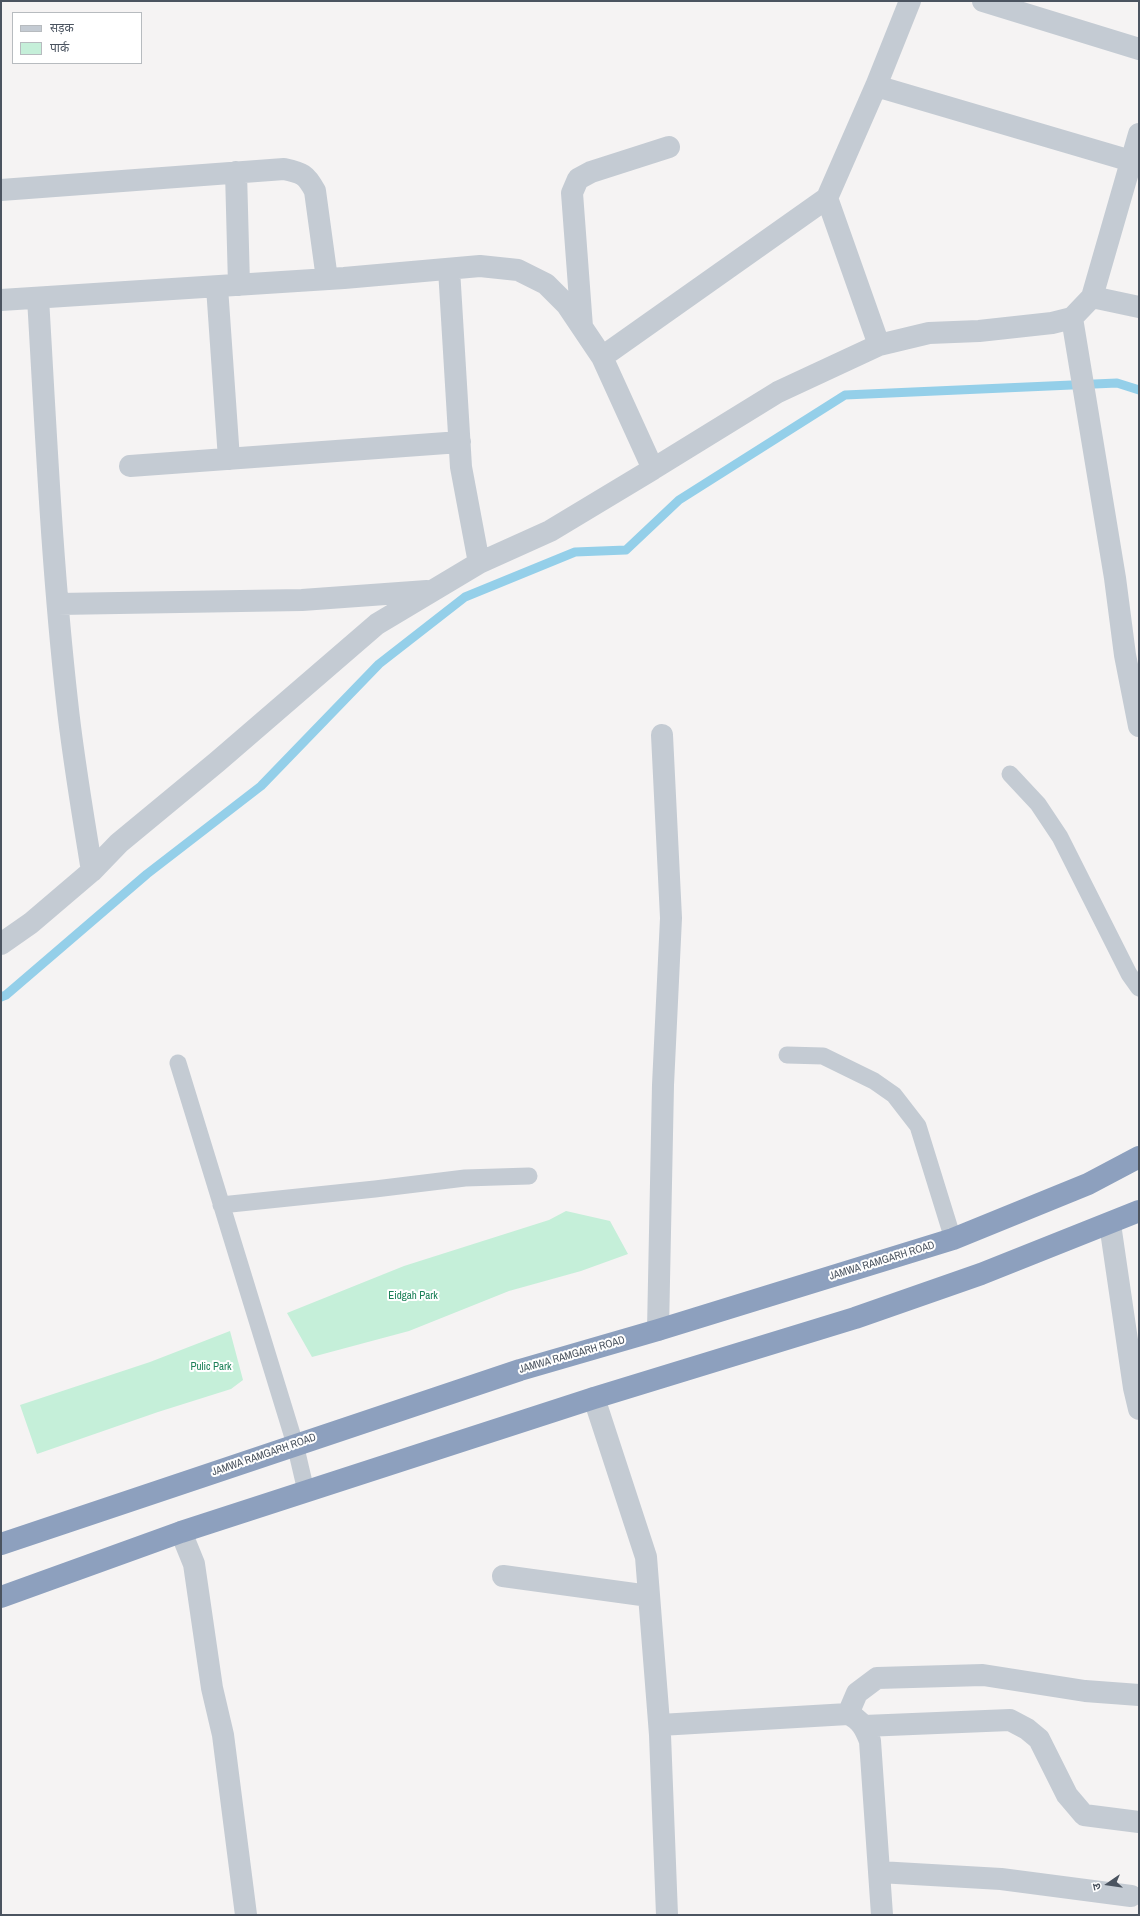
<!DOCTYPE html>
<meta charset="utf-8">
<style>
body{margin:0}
#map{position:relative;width:1140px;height:1916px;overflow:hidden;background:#f5f3f3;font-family:"Archivo Narrow","Noto Sans Devanagari",sans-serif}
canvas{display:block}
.frame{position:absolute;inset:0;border:2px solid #4b5460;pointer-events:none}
.legend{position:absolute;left:12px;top:12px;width:130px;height:52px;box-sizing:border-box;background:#fff;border:1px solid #b7bbbf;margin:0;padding:5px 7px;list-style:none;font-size:12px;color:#4b5460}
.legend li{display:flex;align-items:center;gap:8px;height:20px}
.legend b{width:20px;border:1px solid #b7bbbf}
.north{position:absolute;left:1088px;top:1864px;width:40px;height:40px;-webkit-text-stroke:3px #fff;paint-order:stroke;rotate:257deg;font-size:11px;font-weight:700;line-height:16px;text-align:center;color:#4b5460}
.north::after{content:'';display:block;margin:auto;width:14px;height:18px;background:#4b5460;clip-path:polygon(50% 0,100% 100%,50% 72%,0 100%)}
</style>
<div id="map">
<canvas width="1140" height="1916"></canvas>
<div class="frame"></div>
<ul class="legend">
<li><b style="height:5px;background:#c4cbd3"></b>सड़क</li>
<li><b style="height:11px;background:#c5efd9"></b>पार्क</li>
</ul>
<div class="north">उ</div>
</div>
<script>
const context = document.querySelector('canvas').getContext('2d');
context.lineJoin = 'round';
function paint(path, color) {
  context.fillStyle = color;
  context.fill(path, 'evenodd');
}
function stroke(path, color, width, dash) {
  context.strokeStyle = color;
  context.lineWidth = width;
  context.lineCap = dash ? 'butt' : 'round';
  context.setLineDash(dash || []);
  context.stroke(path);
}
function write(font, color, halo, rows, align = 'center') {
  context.font = font + ' "Archivo Narrow",sans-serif';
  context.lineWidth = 4;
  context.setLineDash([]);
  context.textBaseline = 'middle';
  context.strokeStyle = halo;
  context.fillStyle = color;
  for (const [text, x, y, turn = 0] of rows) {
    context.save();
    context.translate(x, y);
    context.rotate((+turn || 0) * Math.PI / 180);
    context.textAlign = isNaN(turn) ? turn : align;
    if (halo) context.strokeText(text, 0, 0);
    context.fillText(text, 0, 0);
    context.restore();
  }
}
paint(new Path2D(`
 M 566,1211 L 610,1221 L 628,1254 L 581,1271 L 509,1291 L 409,1331 L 312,1357 L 287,1313 L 404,1266 L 549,1220 Z
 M 230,1331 L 243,1380 L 231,1389 L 158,1412 L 37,1454 L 20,1405 L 150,1362 Z`), '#c5efd9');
stroke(new Path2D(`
 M 1,997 L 6,995 L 147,874 L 261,786 L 379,664 L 465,597 L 575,552 L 626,550 L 679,500 L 845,395 L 1117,383 L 1139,390`), '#94cfe9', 9);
stroke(new Path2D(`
 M 1010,774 L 1038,804 L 1060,837 L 1129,974 L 1139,988
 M 787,1055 L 823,1056 L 874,1081 L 894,1095 L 918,1126 L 953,1239
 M 178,1063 L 295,1444 L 306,1491
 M 221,1205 L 375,1189 L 465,1178 L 529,1176`), '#c4cbd3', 17);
stroke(new Path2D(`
 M 983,1 L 1139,49
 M 876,86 L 1131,161
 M 236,172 L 239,285
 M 1,190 L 284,169 C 302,173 306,174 315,191 L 327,279
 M 827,198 L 879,345
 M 449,269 L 461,467 L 479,563
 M 217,287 L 229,459
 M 1092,297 L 1139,307
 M 38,298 C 46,433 52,567 67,701 C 73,758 83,815 92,871
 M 1,300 L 344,278 L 480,266 L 518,270 L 546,284 L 567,305 L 602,357
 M 1072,318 L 1115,578 L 1125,655 L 1139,726
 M 582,327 L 572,193 L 578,179 L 591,172 L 669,147
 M 130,466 L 460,442
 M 653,469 L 778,392 L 879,345 L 929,333 L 979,331 L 1052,323 L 1072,318 L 1092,297 L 1139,134
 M 58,604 L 302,600 L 427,591
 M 1,944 L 31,923 L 92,871 L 119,843 L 217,762 L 377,624 L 479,563 L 550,531 L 653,469 L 602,357 L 827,198 L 876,86 L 910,1
 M 1110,1224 L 1134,1388 L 1139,1409
 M 658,1330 L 663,1085 L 671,918 L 662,735
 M 594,1398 L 646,1557 L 660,1735 L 667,1915
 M 181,1532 L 194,1564 L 212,1688 L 223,1735 L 246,1915
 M 503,1576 L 649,1596
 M 848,1714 L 857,1693 L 877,1678 L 983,1675 L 1085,1691 L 1139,1695
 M 660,1725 L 848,1714 C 861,1720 865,1728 870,1741 L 882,1915
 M 864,1726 L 1010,1720 L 1027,1729 L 1039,1739 L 1067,1795 L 1084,1815 L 1139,1822
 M 879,1872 L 1001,1879 L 1131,1896`), '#c4cbd3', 22);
stroke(new Path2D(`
 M 1,1544 L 520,1370 L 658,1330 L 953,1239 L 1088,1184 L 1139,1157
 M 1,1597 L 181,1532 L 594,1398 L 855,1318 L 981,1274 L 1139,1211`), '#8da0be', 22);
write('11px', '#4b5460', '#fff', [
 ["JAMWA RAMGARH ROAD",882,1261,-17],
 ["JAMWA RAMGARH ROAD",572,1355,-16],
 ["JAMWA RAMGARH ROAD",264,1455,-19]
]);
write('11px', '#1c8058', '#fff', [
 ["Eidgah Park",413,1296],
 ["Pulic Park",211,1367]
]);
</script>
